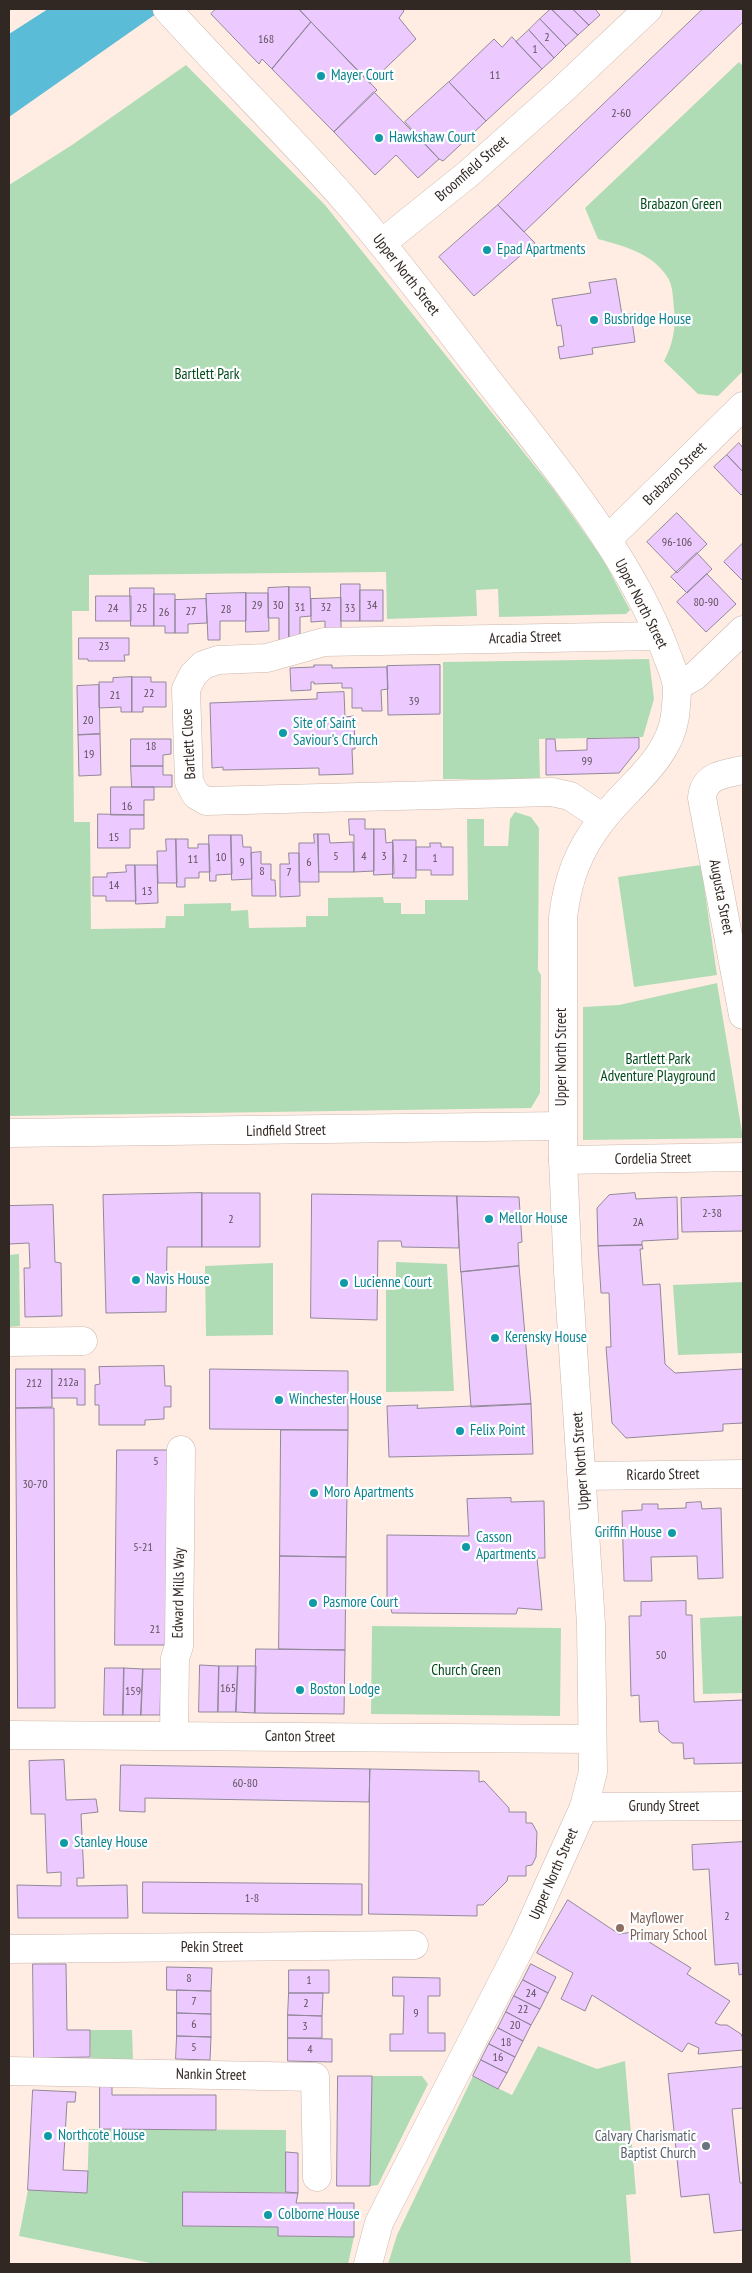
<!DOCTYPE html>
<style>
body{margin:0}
#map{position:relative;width:752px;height:2273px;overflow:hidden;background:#ffede3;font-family:"PT Sans Narrow",sans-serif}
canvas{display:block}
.frame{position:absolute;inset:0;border:10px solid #312824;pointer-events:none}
</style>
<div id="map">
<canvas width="752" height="2273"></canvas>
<div class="frame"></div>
</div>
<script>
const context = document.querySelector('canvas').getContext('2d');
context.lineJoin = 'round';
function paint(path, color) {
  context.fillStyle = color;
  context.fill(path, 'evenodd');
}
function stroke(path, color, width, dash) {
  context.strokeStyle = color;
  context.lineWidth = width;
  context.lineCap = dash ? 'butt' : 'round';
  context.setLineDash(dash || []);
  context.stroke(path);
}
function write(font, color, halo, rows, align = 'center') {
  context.font = font + ' "PT Sans Narrow",sans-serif';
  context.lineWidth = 4.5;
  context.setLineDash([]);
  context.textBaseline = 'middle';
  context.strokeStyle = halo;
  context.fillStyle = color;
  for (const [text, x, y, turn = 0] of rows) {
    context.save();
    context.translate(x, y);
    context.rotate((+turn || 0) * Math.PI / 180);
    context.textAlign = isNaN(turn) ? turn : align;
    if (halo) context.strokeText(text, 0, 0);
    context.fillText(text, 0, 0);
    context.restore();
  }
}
paint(new Path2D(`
 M 739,62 L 743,66 L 743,371 L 718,396 L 698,394 L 664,361 C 673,344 676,328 674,309 C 673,299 673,286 668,278 C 653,253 623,246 598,239 L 585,208 Z
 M 186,65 L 325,205 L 554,490 L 603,559 L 630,610 L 626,614 L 499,617 L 498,589 L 476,590 L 477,616 L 387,619 L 386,572 L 89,575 L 89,611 L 72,611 L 74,822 L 90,822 L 91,929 L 165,928 L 166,916 L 184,916 L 184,904 L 231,903 L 231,911 L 248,910 L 249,928 L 306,927 L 306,916 L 328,916 L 328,898 L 383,897 L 384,903 L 401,903 L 401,914 L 425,914 L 425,900 L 468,900 L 467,819 L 484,819 L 484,846 L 508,846 L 510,819 L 515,812 L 531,817 L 539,828 L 538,970 L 541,975 L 540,1093 L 531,1108 L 9,1116 L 9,185 L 72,145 Z
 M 649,659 L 654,699 L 643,737 L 539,739 L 540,780 L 443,779 L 443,662 Z
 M 701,865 L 717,975 L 634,987 L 618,877 Z
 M 717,983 L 743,1138 L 583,1140 L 583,1007 L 619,1005 Z
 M 19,1254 L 20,1326 L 9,1327 L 9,1255 Z
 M 396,1262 L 447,1264 L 454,1391 L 386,1392 L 386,1290 L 396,1290 Z
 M 273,1263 L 273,1335 L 206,1336 L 205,1266 Z
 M 743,1282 L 743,1353 L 678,1355 L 673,1285 Z
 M 743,1616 L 743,1693 L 703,1694 L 700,1618 Z
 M 372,1626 L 561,1628 L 560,1716 L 371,1714 Z
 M 90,2030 L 132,2030 L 133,2061 L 91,2062 Z
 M 538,2046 L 597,2069 L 625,2061 L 636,2194 L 626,2195 L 631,2264 L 388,2264 L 397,2235 L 473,2076 L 512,2095 Z
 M 372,2076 L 422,2076 L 428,2084 L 378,2185 L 370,2186 Z
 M 89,2129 L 286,2130 L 286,2192 L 183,2192 L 183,2226 L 278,2227 L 278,2236 L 354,2237 L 348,2264 L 155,2264 L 19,2236 L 28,2190 L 87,2193 Z`), '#b0dcb5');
paint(new Path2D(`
 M 48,9 L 163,9 L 9,117 L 9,34 Z`), '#5bbcd8');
const building = new Path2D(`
 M 216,9 L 299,9 L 311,22 L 272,69 L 262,59 L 259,64 L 211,14 Z
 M 299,9 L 402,9 L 404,11 L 399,18 L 416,39 L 370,83 Z
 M 551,9 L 578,35 L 566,46 L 540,19 Z
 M 552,9 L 573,9 L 589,25 L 578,35 Z
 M 573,9 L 595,9 L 600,15 L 589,25 Z
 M 703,9 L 743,9 L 743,22 L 524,232 L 498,205 Z
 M 540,19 L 566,46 L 554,58 L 529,30 Z
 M 311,22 L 377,90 L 334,132 L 272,69 Z
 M 529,30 L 554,58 L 542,69 L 516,42 Z
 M 512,37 L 542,69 L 486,121 L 449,82 L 494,39 L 502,47 Z
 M 449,82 L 486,121 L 443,161 L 439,159 L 405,122 Z
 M 374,92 L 439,159 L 418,178 L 396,155 L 375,175 L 334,132 Z
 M 498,205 L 535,243 L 474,296 L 439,257 Z
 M 616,279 L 622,315 L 631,314 L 635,342 L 592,348 L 593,354 L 560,359 L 558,347 L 564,346 L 561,325 L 557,326 L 552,299 L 591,293 L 589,283 Z
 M 739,443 L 743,448 L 743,472 L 727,455 Z
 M 727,455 L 743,472 L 743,493 L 741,495 L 714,467 Z
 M 677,513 L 707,544 L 677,573 L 647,542 Z
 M 743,543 L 743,581 L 724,562 Z
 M 697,553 L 712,569 L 687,593 L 671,577 Z
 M 707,574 L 736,604 L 706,632 L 677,602 Z
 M 341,584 L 360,584 L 360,621 L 341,621 Z
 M 289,587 L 289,642 L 279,642 L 279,618 L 268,618 L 268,588 Z
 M 289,587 L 310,587 L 311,616 L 300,617 L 300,642 L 289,642 Z
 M 130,588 L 154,588 L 154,626 L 131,626 Z
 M 360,590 L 383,590 L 383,621 L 360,621 Z
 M 246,593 L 246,621 L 220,621 L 220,640 L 208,640 L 206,594 Z
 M 246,593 L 268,593 L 269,631 L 246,632 Z
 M 154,594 L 175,594 L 175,633 L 165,633 L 165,626 L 154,626 Z
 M 96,596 L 131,596 L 131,621 L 96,621 Z
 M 341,598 L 341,633 L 325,634 L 325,621 L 311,622 L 311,599 Z
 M 206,599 L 207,623 L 188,624 L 188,633 L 175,633 L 175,600 Z
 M 79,638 L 129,638 L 129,655 L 124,655 L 125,661 L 88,661 L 88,659 L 79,659 Z
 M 314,665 L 332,665 L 332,668 L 387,667 L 388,689 L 381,690 L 382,711 L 362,711 L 362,708 L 352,708 L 352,688 L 342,688 L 342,683 L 314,684 L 314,682 L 311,682 L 311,690 L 291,691 L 290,668 L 314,667 Z
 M 440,665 L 440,714 L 388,715 L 387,666 Z
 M 132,677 L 132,712 L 121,712 L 121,707 L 99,708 L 99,682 L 113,682 L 113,678 Z
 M 132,677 L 151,677 L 151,682 L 166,682 L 166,707 L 143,707 L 143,712 L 132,712 Z
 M 99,685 L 100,734 L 78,735 L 77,686 Z
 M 344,692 L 345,717 L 354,716 L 355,749 L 352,749 L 353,774 L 319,775 L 319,768 L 223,770 L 223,767 L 212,768 L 210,703 L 317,699 L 317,693 Z
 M 100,734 L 101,775 L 79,776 L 78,735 Z
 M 639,738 L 639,748 L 619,773 L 546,775 L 546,739 L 555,739 L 556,751 L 587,750 L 587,739 Z
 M 131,739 L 171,739 L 171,754 L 163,755 L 163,766 L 131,766 Z
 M 131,766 L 163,766 L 163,775 L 172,775 L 172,787 L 132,787 Z
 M 111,787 L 154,787 L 154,800 L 144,800 L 144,815 L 111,815 Z
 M 98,814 L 144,815 L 144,829 L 130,829 L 130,848 L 98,848 Z
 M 349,819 L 365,819 L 365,829 L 374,829 L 374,871 L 354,872 L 354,835 L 350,835 Z
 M 374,829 L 385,829 L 386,843 L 393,842 L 394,874 L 374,875 Z
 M 314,834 L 318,834 L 319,882 L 299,882 L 299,843 L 314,843 Z
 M 318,834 L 329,834 L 330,843 L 353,842 L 354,872 L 319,872 Z
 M 209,835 L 231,835 L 232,874 L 216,875 L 216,881 L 210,881 Z
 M 231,835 L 242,835 L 243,847 L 251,847 L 252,879 L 232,880 Z
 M 166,839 L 176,839 L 177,883 L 158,883 L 157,851 L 166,851 Z
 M 176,839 L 188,839 L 188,848 L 198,848 L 198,844 L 209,844 L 210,872 L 199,872 L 199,878 L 185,878 L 185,887 L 177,887 Z
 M 393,840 L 416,840 L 416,878 L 393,878 Z
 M 430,843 L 441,843 L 441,847 L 453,847 L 453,875 L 431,875 L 431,870 L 416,870 L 416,847 L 430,847 Z
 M 261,852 L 261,864 L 271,864 L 271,880 L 275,880 L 276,896 L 252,896 L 251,853 Z
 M 289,853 L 299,853 L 300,896 L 280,897 L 280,864 L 289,864 Z
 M 126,865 L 135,865 L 136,901 L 106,901 L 106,896 L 93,896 L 93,877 L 107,877 L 107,873 L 126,872 Z
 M 135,865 L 157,865 L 158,903 L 136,904 Z
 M 202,1193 L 202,1247 L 167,1247 L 166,1312 L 106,1313 L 103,1195 Z
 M 202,1193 L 260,1193 L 260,1247 L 202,1247 Z
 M 635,1193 L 636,1199 L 677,1197 L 678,1239 L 642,1241 L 642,1245 L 598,1246 L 597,1208 L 609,1195 Z
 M 312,1194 L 457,1196 L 459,1248 L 402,1247 L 401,1241 L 378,1241 L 377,1320 L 311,1318 Z
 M 457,1196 L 519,1197 L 522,1242 L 518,1243 L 519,1266 L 461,1272 Z
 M 743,1196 L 743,1231 L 682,1232 L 681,1198 Z
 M 53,1205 L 55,1262 L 61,1263 L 62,1316 L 25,1317 L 24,1268 L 30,1268 L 29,1243 L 9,1244 L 9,1206 Z
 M 642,1245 L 643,1249 L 640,1249 L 643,1285 L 660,1284 L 665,1364 L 675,1373 L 743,1369 L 743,1423 L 723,1424 L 723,1431 L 626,1438 L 612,1423 L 606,1347 L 611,1347 L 609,1293 L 601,1293 L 598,1246 Z
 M 519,1266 L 531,1404 L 471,1407 L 461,1272 Z
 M 164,1366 L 165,1386 L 171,1386 L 171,1407 L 164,1407 L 164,1419 L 145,1420 L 145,1425 L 99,1425 L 99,1405 L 95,1405 L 95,1385 L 100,1384 L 99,1367 Z
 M 16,1369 L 52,1369 L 52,1407 L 16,1408 Z
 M 52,1369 L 85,1369 L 85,1405 L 77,1405 L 77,1398 L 52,1398 Z
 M 210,1369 L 348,1371 L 348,1430 L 210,1429 Z
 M 531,1404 L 533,1454 L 389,1457 L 387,1406 L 418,1405 L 417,1408 Z
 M 16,1408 L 54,1408 L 55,1708 L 18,1708 Z
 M 281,1430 L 348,1430 L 346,1557 L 280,1556 Z
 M 117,1450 L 170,1450 L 168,1645 L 115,1645 Z
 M 511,1498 L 511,1502 L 544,1501 L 545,1558 L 537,1558 L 542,1610 L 518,1608 L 516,1614 L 392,1613 L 391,1609 L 387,1608 L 387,1535 L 469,1536 L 467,1499 Z
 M 701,1502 L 702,1509 L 721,1508 L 723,1578 L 698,1579 L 697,1556 L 651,1557 L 652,1581 L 624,1581 L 622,1511 L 642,1510 L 642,1504 L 658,1504 L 658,1509 L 686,1508 L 686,1503 Z
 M 280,1556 L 346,1557 L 345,1650 L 279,1649 Z
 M 686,1601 L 686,1615 L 692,1615 L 694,1702 L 743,1700 L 743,1763 L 694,1764 L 694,1758 L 684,1759 L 683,1743 L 672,1743 L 659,1732 L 658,1721 L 640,1722 L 639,1695 L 631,1696 L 629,1616 L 641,1616 L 641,1602 Z
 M 256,1649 L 345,1650 L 344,1714 L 255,1713 Z
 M 200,1665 L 219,1666 L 218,1712 L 199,1712 Z
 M 219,1666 L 238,1666 L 236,1712 L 218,1712 Z
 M 238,1666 L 256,1666 L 255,1713 L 236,1712 Z
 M 105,1668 L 124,1668 L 123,1715 L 104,1715 Z
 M 124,1668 L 143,1669 L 141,1715 L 123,1715 Z
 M 143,1669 L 161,1669 L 160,1715 L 141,1715 Z
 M 64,1760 L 66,1800 L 96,1799 L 98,1812 L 81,1814 L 84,1878 L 77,1878 L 77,1886 L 127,1885 L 128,1918 L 18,1918 L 17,1885 L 61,1886 L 61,1872 L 47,1873 L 45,1814 L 31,1814 L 29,1761 Z
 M 121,1765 L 370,1769 L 369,1802 L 145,1798 L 145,1812 L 120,1811 Z
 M 370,1769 L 479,1771 L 479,1782 L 484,1781 L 509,1808 L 509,1812 L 526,1812 L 526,1823 L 532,1823 L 537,1832 L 536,1857 L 532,1865 L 526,1866 L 526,1876 L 508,1876 L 507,1881 L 483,1905 L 477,1905 L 477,1916 L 369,1914 Z
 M 743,1842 L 743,1974 L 739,1975 L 738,1963 L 715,1965 L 709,1869 L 693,1870 L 692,1845 Z
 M 143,1882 L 362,1884 L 362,1915 L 143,1913 Z
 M 568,1900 L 619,1934 L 633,1932 L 691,1968 L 687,1974 L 730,2001 L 715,2023 L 720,2025 L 727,2025 L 741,2034 L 743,2039 L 743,2050 L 698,2054 L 699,2048 L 688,2043 L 682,2052 L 592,1995 L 585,2011 L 561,1999 L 573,1973 L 537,1953 Z
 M 33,1964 L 66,1964 L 67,2030 L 90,2030 L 90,2057 L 34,2058 Z
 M 531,1964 L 556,1977 L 548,1993 L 523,1980 Z
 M 167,1967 L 212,1968 L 211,1991 L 167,1990 Z
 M 289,1970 L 329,1970 L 329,1993 L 289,1993 Z
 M 393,1977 L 440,1978 L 440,1996 L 428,1996 L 428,2033 L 445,2033 L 445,2051 L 390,2051 L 390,2034 L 403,2034 L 404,1996 L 393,1996 Z
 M 523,1980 L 548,1993 L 540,2009 L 514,1996 Z
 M 177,1990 L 211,1991 L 211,2014 L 177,2013 Z
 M 289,1993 L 323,1993 L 322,2016 L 288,2015 Z
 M 514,1996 L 540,2009 L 531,2025 L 506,2012 Z
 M 506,2012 L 531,2025 L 523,2041 L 498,2028 Z
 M 177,2013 L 211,2014 L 211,2037 L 177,2036 Z
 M 288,2015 L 322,2016 L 322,2038 L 288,2038 Z
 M 498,2028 L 523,2041 L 515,2057 L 489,2044 Z
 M 177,2036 L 211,2037 L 210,2060 L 176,2059 Z
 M 288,2038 L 332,2039 L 332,2062 L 288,2061 Z
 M 489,2044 L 515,2057 L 507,2073 L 481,2060 Z
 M 481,2060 L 507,2073 L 498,2089 L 473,2076 Z
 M 743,2067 L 743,2108 L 732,2109 L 740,2183 L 743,2183 L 743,2230 L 714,2233 L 709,2194 L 681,2197 L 668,2074 Z
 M 338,2076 L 372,2076 L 370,2186 L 337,2186 Z
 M 100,2086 L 112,2086 L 112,2095 L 216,2095 L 216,2130 L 100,2129 Z
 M 33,2090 L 76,2092 L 75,2102 L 67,2102 L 63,2170 L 88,2171 L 87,2193 L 28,2190 Z
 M 286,2152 L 298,2153 L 298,2193 L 286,2192 Z
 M 183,2192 L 298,2193 L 296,2203 L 354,2203 L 354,2237 L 278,2236 L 278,2227 L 183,2226 Z`);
paint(building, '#eccaff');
stroke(building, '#928799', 1);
const minor = new Path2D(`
 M 382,243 L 468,174 L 560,92 L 648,9
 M 607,540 L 743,406
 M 677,686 L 695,676 L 743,630
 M 743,770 C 724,774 704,775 702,798 L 743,1015
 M 603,818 L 570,796 L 552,792 L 206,801 L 196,795 L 189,782 L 186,689 L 193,675 L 203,665 L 218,660 L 267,658 L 324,642 L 659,636
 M 9,1133 L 562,1126
 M 563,1160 L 743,1157
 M 9,1342 L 83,1341
 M 583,1476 L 743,1474
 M 9,1735 L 592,1739
 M 174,1736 L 175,1658 L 179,1646 L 181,1450
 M 584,1807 L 743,1806
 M 9,1949 L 414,1945
 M 9,2071 L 315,2077 L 317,2177`);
const tertiary = new Path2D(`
 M 167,9 C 226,74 289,136 347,202 C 394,256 436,313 480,370 C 544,453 628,551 665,650 C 669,662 676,675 677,688 C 677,696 676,707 675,716 C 669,760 627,787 602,820 C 578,851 568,878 563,917 L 563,1160 L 568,1272 L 591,1624 L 593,1772 L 584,1807 L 523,1942 L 390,2201 L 379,2223 L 368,2264`);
stroke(minor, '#ccb6ab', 29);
stroke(tertiary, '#ccb6ab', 29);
stroke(minor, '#fff', 28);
stroke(tertiary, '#fff', 28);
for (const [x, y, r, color] of [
 [321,76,5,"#0f9aa8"],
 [379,138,5,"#0f9aa8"],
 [487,250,5,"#0f9aa8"],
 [594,320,5,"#0f9aa8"],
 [283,733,5,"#0f9aa8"],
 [489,1219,5,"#0f9aa8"],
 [136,1280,5,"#0f9aa8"],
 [344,1283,5,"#0f9aa8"],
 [495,1338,5,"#0f9aa8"],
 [279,1400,5,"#0f9aa8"],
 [460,1431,5,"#0f9aa8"],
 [314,1493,5,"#0f9aa8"],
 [672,1533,5,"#0f9aa8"],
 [466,1547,5,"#0f9aa8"],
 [313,1603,5,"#0f9aa8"],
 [300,1690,5,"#0f9aa8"],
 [64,1843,5,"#0f9aa8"],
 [620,1928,5,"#8d6e63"],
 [48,2136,5,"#0f9aa8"],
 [706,2146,5,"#6b7280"],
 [268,2215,5,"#0f9aa8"]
]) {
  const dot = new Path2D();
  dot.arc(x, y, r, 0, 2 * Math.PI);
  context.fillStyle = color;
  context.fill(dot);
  stroke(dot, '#fefefe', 2);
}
write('12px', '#60505b', null, [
 ["2",547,38],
 ["168",266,40],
 ["1",535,50],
 ["11",495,76],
 ["2-60",621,114],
 ["96-106",677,543],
 ["80-90",706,603],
 ["29",257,606],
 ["30",278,606],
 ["34",372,606],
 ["31",300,608],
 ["32",326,608],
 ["24",113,609],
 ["25",142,609],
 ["33",350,609],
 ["28",226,610],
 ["27",191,612],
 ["26",164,613],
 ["23",104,647],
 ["22",149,694],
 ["21",115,696],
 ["39",414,702],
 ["20",88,721],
 ["18",151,747],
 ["19",89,755],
 ["99",587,762],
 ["16",127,807],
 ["15",114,838],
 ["5",336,857],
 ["4",364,857],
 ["3",384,857],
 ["10",221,858],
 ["2",405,859],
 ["1",435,859],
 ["11",193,860],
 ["9",242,863],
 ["6",309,863],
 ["8",262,872],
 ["7",289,873],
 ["14",114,886],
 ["13",147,892],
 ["2-38",712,1214],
 ["2",231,1220],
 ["2A",638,1223],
 ["212a",68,1383],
 ["212",34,1384],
 ["5",156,1462],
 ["30-70",35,1485],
 ["5-21",143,1548],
 ["21",155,1630],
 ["50",661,1656],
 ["165",228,1689],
 ["159",133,1692],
 ["60-80",245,1784],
 ["1-8",252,1899],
 ["2",727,1917],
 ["8",189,1979],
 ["1",309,1981],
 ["24",531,1994],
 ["7",194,2002],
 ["2",306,2004],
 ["22",523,2010],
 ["9",416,2014],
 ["6",194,2025],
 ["20",515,2026],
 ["3",305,2027],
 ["18",506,2043],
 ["5",194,2048],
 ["4",310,2050],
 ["16",498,2058]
]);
write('15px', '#0d838f', '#fefefe', [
 ["Mayer Court",331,76],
 ["Hawkshaw Court",389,138],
 ["Epad Apartments",497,250],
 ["Busbridge House",604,320],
 ["Site of Saint",293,724],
 ["Saviour's Church",293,741],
 ["Mellor House",499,1219],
 ["Navis House",146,1280],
 ["Lucienne Court",354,1283],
 ["Kerensky House",505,1338],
 ["Winchester House",289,1400],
 ["Felix Point",470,1431],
 ["Moro Apartments",324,1493],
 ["Griffin House",662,1533,"right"],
 ["Casson",476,1538],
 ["Apartments",476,1555],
 ["Pasmore Court",323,1603],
 ["Boston Lodge",310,1690],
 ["Stanley House",74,1843],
 ["Northcote House",58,2136],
 ["Colborne House",278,2215]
], 'left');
write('15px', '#312824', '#fefefe', [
 ["Broomfield Street",472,169,-41],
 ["Upper North Street",406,275,52],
 ["Brabazon Street",675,474,-45],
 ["Upper North Street",641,604,63],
 ["Arcadia Street",525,638,-2],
 ["Bartlett Close",189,744,-93],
 ["Augusta Street",721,897,79],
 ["Upper North Street",562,1057,-90],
 ["Lindfield Street",286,1131,-1],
 ["Cordelia Street",653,1159,-1],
 ["Upper North Street",581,1461,-94],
 ["Ricardo Street",663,1475,-1],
 ["Edward Mills Way",179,1593,-89],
 ["Canton Street",300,1737,1],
 ["Grundy Street",664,1807],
 ["Upper North Street",554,1874,-66],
 ["Pekin Street",212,1948],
 ["Nankin Street",211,2075,1]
]);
write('15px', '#024b1a', '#fefefe', [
 ["Brabazon Green",681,205],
 ["Bartlett Park",207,375],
 ["Bartlett Park",658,1060],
 ["Adventure Playground",658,1077],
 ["Church Green",466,1671]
]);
write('15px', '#785e54', '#fefefe', [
 ["Mayflower",630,1919],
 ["Primary School",630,1936]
], 'left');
write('15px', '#5b616d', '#fefefe', [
 ["Calvary Charismatic",696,2137],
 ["Baptist Church",696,2154]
], 'right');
</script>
